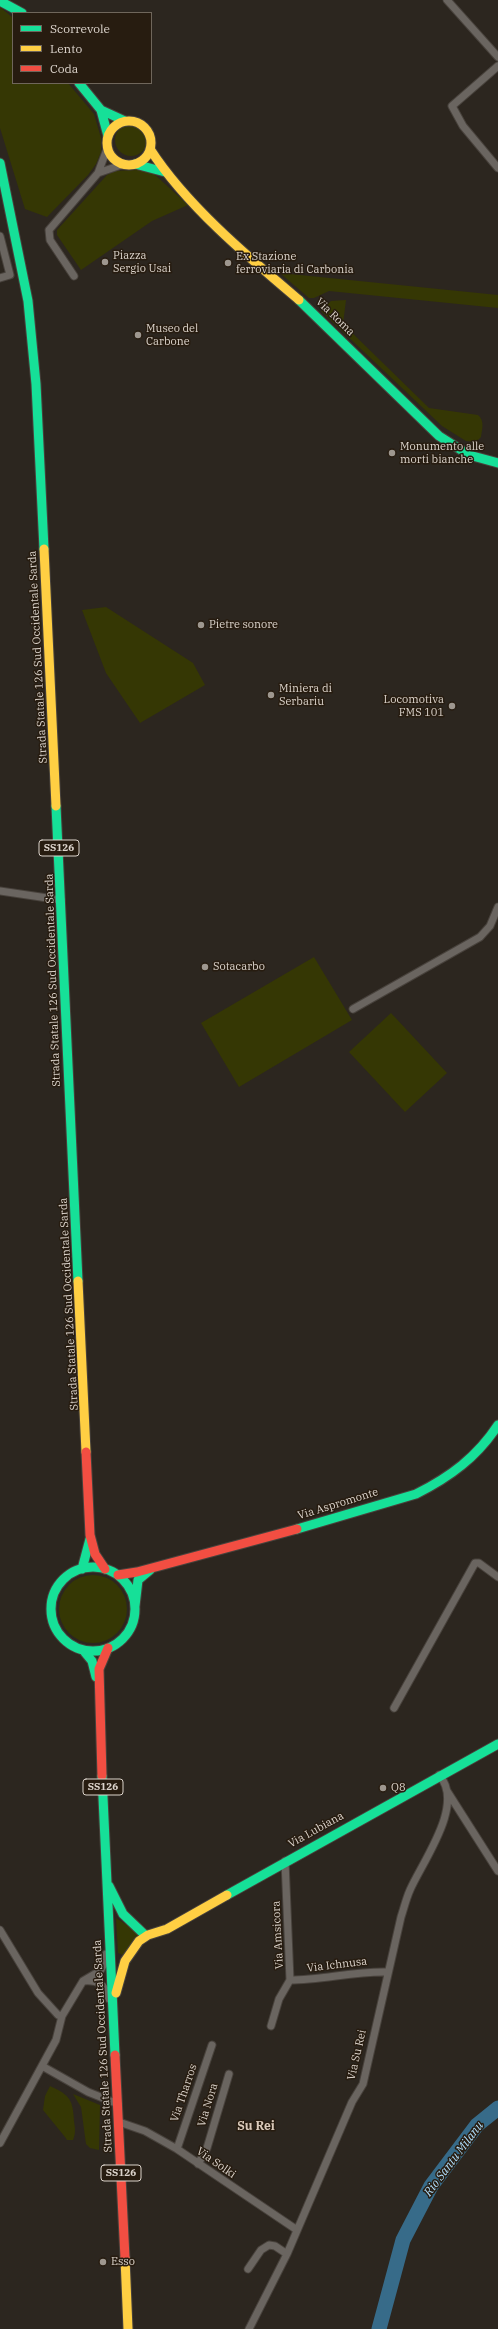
<!DOCTYPE html>
<style>
body{margin:0}
#map{position:relative;width:498px;height:2329px;overflow:hidden;background:#2c261f;font-family:"IBM Plex Serif",serif}
canvas{display:block}
.legend{position:absolute;left:12px;top:12px;width:140px;height:72px;box-sizing:border-box;background:#271c10;border:1px solid #6f665b;margin:0;padding:5px 7px;list-style:none;font-size:12px;color:#dcd4cc}
.legend li{display:flex;align-items:center;gap:8px;height:20px}
.legend b{width:20px;border:1px solid #6f665b}
</style>
<div id="map">
<canvas width="498" height="2329"></canvas>
<ul class="legend">
<li><b style="height:5px;background:#16e098"></b>Scorrevole</li>
<li><b style="height:5px;background:#ffcf43"></b>Lento</li>
<li><b style="height:5px;background:#f24e42"></b>Coda</li>
</ul>
</div>
<script>
const context = document.querySelector('canvas').getContext('2d');
context.lineJoin = 'round';
function paint(path, color) {
  context.fillStyle = color;
  context.fill(path, 'evenodd');
}
function stroke(path, color, width, dash) {
  context.strokeStyle = color;
  context.lineWidth = width;
  context.lineCap = dash ? 'butt' : 'round';
  context.setLineDash(dash || []);
  context.stroke(path);
}
function write(font, color, halo, rows, align = 'center') {
  context.font = font + ' "IBM Plex Serif",serif';
  context.lineWidth = 3;
  context.setLineDash([]);
  context.textBaseline = 'middle';
  context.strokeStyle = halo;
  context.fillStyle = color;
  for (const [text, x, y, turn = 0] of rows) {
    context.save();
    context.translate(x, y);
    context.rotate((+turn || 0) * Math.PI / 180);
    context.textAlign = isNaN(turn) ? turn : align;
    if (halo) context.strokeText(text, 0, 0);
    context.fillText(text, 0, 0);
    context.restore();
  }
}
paint(new Path2D(`
 M 0,7 L 13,18 L 13,83 L 68,83 L 94,114 L 101,138 L 101,152 L 96,164 L 88,175 L 47,217 L 25,209 L 0,128 Z
 M115 140a16 16 0 1 1 32 0a16 16 0 1 1-32 0Z
 M 138,170 L 153,173 L 188,205 L 152,221 L 81,270 L 57,235 L 57,230 L 107,175 L 115,171 Z
 M 280,273 L 498,295 L 498,308 L 329,291 L 314,298 L 309,298 Z
 M 346,300 L 343,324 L 429,408 L 478,415 C 485,421 482,429 481,437 L 476,442 L 466,441 L 442,426 L 321,311 L 331,301 Z
 M 106,607 L 193,663 L 205,685 L 140,723 L 106,673 L 82,610 Z
 M 314,957 L 352,1020 L 239,1087 L 201,1023 Z
 M 391,1013 L 447,1073 L 405,1112 L 349,1052 Z
 M59 1609a34 34 0 1 1 68 0a34 34 0 1 1-68 0Z
 M 116,1918 L 136,1931 L 140,1937 L 123,1955 L 118,1953 Z
 M 50,2086 C 70,2095 73,2100 74,2121 C 75,2128 76,2133 73,2140 L 67,2140 L 65,2137 L 43,2110 L 45,2096 Z
 M 73,2094 L 100,2105 L 99,2150 L 90,2148 L 86,2144 L 81,2107 Z`), '#353704');
stroke(new Path2D(`
 M 379,2329 L 403,2240 L 431,2186 L 477,2125 L 498,2108`), '#376b89', 15);
const street = new Path2D(`
 M 447,0 L 498,57
 M 498,66 L 452,106 L 463,126 L 498,168
 M 98,173 L 124,164
 M 0,236 L 10,275 L 0,278
 M 74,276 L 50,240 L 49,230 L 98,173 L 107,149
 M 0,891 L 61,900
 M 353,1009 L 480,937 L 490,926 L 498,907
 M 394,1708 L 475,1563 L 479,1563 L 498,1577
 M 447,1791 L 498,1871
 M 0,1930 L 38,1993 L 58,2015 L 62,2016
 M 290,1980 C 323,1980 354,1971 387,1972
 M 84,1981 C 98,1980 105,1984 109,1999
 M 271,2026 L 279,1999 L 290,1980 L 285,1861
 M 42,2066 L 88,2092 L 118,2104
 M 119,2122 L 145,2131 L 177,2149 L 297,2230
 M 0,2143 L 56,2040 L 62,2016 L 83,1981 L 100,1971 L 106,1961 L 106,1954
 M 177,2149 L 212,2045
 M 198,2164 L 207,2148 L 229,2074
 M 248,2269 L 261,2250 L 269,2245 L 275,2246 L 287,2254
 M 249,2329 L 287,2254 L 352,2102 L 363,2084 L 401,1917 C 404,1908 406,1899 410,1890 C 422,1862 466,1804 439,1775`);
const fast = new Path2D(`
 M 0,1 L 22,13
 M 79,83 L 101,110 L 108,136
 M 101,110 L 125,121
 M 0,163 L 28,301 L 36,384 L 44,549
 M 135,164 L 165,172
 M 299,300 L 439,436 L 469,455 L 498,463
 M 56,806 L 78,1281
 M 297,1529 L 416,1494 C 450,1477 477,1457 498,1425
 M51 1609a42 42 0 1 1 84 0a42 42 0 1 1-84 0Z
 M 82,1569 L 90,1539
 M 135,1606 L 138,1580 L 150,1570
 M 83,1650 L 92,1661 L 96,1677
 M 102,1776 L 115,2055
 M 109,1886 L 123,1914 L 146,1936
 M 227,1895 L 498,1744`);
const slow = new Path2D(`
 M107 143a22 22 0 1 1 44 0a22 22 0 1 1-44 0Z
 M 150,149 C 186,205 248,257 299,300
 M 44,549 L 56,806
 M 78,1281 L 86,1452
 M 116,1993 L 125,1961 L 139,1941 L 148,1935 L 167,1929 L 227,1895
 M 125,2258 L 128,2329`);
const jam = new Path2D(`
 M 86,1452 L 90,1535 L 95,1554 L 105,1569
 M 118,1575 L 137,1572 L 297,1529
 M 102,1776 L 99,1669 L 108,1648
 M 115,2055 L 125,2258`);
stroke(street, '#48423c', 9);
stroke(fast, '#48423c', 11);
stroke(slow, '#48423c', 11);
stroke(jam, '#48423c', 11);
stroke(street, '#6a6560', 7);
stroke(fast, '#16e098', 9);
stroke(slow, '#ffcf43', 9);
stroke(jam, '#f24e42', 9);
for (const [x, y, r, color] of [
 [105,262,4,"#9e978f"],
 [228,263,4,"#9e978f"],
 [138,335,4,"#9e978f"],
 [392,453,4,"#9e978f"],
 [201,625,4,"#9e978f"],
 [271,695,4,"#9e978f"],
 [452,706,4,"#9e978f"],
 [205,967,4,"#9e978f"],
 [383,1788,4,"#9e978f"],
 [103,2262,4,"#9e978f"]
]) {
  const dot = new Path2D();
  dot.arc(x, y, r, 0, 2 * Math.PI);
  context.fillStyle = color;
  context.fill(dot);
  stroke(dot, '#271c10', 1.5);
}
for (const [x, y, w] of [
 [59,848,40],
 [103,1787,40],
 [121,2173,40]
]) {
  const box = new Path2D();
  box.roundRect(x - w / 2, y - 8, w, 16, 3);
  context.fillStyle = '#271c10';
  context.fill(box);
  stroke(box, '#dcd4cc', 1);
}
write('bold 10px', '#dcd4cc', null, [
 ["SS126",59,848],
 ["SS126",103,1787],
 ["SS126",121,2173]
]);
write('11px', '#dcd4cc', '#271c10', [
 ["Piazza",113,256],
 ["Sergio Usai",113,269],
 ["Ex Stazione",236,257],
 ["ferroviaria di Carbonia",236,270],
 ["Museo del",146,329],
 ["Carbone",146,342],
 ["Monumento alle",400,447],
 ["morti bianche",400,460],
 ["Pietre sonore",209,625],
 ["Miniera di",279,689],
 ["Serbariu",279,702],
 ["Locomotiva",444,700,"right"],
 ["FMS 101",444,713,"right"],
 ["Sotacarbo",213,967],
 ["Q8",391,1788],
 ["Esso",111,2262]
], 'left');
write('11px', '#dcd4cc', '#271c10', [
 ["Via Roma",335,317,44],
 ["Strada Statale 126 Sud Occidentale Sarda",38,657,-93],
 ["Strada Statale 126 Sud Occidentale Sarda",53,980,-92],
 ["Strada Statale 126 Sud Occidentale Sarda",69,1304,-93],
 ["Via Aspromonte",338,1504,-17],
 ["Via Lubiana",316,1830,-29],
 ["Via Amsicora",278,1935,-93],
 ["Via Ichnusa",337,1965,-7],
 ["Strada Statale 126 Sud Occidentale Sarda",103,2046,-93],
 ["Via Su Rei",357,2055,-77],
 ["Via Tharros",184,2093,-71],
 ["Via Nora",208,2105,-73],
 ["Via Solki",216,2163,35]
]);
write('bold 12px', '#dacabb', '#271c10', [
 ["Su Rei",256,2127]
]);
write('italic 12px', '#aedefd', '#271c10', [
 ["Rio Santu Milanu",454,2159,-53]
]);
</script>
